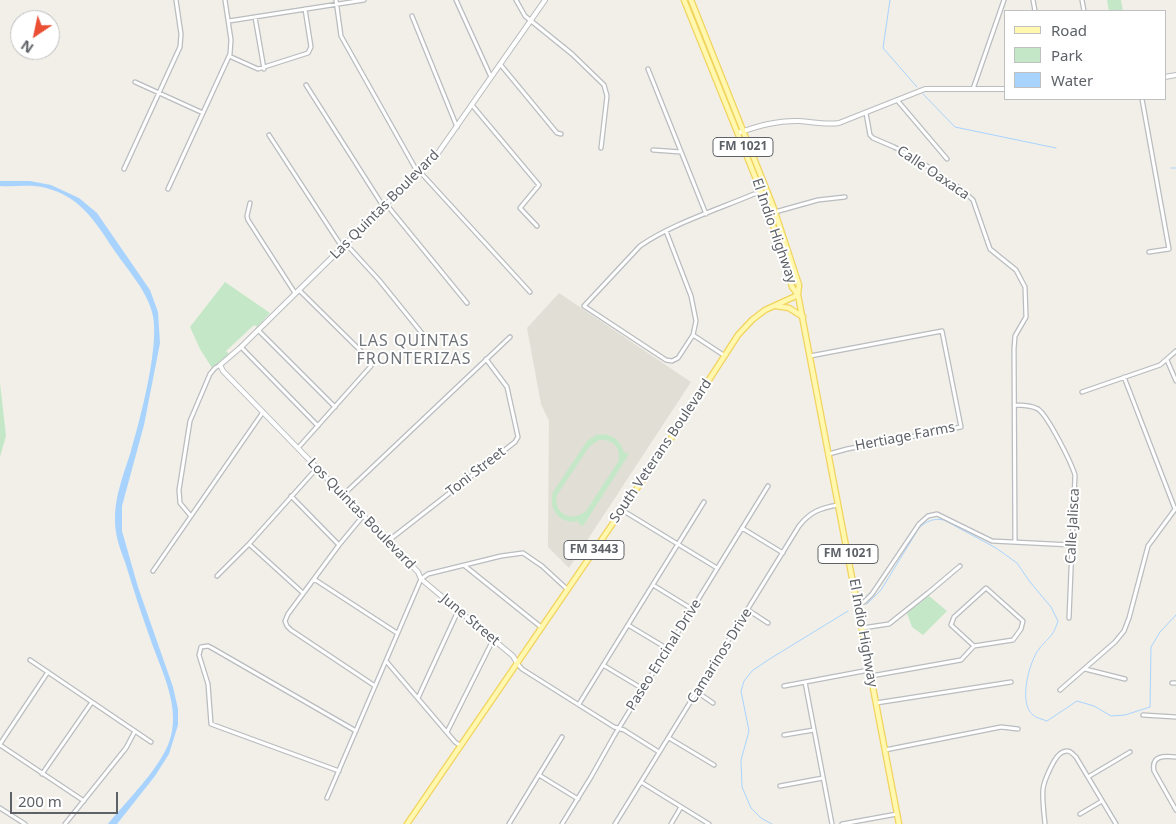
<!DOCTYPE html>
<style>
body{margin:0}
#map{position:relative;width:1176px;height:824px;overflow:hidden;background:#f1efe7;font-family:"Noto Sans",sans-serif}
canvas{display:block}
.legend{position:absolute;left:1004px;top:10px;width:162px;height:90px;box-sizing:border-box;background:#fff;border:1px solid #bfc0c2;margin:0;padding:6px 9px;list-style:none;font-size:15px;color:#5e6267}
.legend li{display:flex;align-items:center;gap:10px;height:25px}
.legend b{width:25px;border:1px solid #bfc0c2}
.north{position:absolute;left:10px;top:10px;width:50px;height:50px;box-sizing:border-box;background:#fff;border:1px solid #bfc0c2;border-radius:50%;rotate:214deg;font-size:14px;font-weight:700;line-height:20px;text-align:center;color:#5e6267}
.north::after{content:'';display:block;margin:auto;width:18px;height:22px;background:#ea4f34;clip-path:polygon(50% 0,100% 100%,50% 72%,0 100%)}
.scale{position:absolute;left:10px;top:792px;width:108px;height:22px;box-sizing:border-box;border:2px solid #5e6267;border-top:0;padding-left:6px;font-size:15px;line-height:18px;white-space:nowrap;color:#5e6267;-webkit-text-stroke:4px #fff;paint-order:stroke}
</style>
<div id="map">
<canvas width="1176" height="824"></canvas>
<ul class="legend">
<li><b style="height:6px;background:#fff8ae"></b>Road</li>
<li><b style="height:14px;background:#c4e8c7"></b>Park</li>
<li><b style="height:14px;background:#a9d3ff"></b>Water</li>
</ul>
<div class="north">N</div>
<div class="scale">200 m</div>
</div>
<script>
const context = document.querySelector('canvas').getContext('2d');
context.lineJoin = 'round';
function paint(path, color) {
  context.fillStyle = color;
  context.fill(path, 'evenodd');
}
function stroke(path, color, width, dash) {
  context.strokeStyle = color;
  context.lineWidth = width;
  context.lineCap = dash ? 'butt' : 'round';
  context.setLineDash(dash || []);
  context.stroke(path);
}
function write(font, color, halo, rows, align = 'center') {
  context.font = font + ' "Noto Sans",sans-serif';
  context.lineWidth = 4;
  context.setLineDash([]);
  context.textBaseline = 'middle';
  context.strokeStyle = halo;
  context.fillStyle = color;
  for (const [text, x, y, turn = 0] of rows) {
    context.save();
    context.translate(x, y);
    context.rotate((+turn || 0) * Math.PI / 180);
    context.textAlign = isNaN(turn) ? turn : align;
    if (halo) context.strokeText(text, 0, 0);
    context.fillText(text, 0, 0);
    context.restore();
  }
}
paint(new Path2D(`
 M 559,293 L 691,382 L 569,568 L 548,547 L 549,421 L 541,404 L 527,328 Z`), '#e1ded5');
paint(new Path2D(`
 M 1107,0 L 1121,0 L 1123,11 L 1109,11 Z
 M 225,282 L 270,313 L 257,327 L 254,325 L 226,351 L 229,354 L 212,368 L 200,349 L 190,327 Z
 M 0,383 L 6,436 L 0,457 Z
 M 604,434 C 615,436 621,442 624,453 L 625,452 L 629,454 L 583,526 L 578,523 L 579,521 C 560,525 548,510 553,492 L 587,441 L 596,435 ZM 599,440 C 613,439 622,448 618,462 L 586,511 C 572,523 553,514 557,495 L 589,447 Z
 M 929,596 L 947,611 L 923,635 L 912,627 L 907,613 Z`), '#c4e8c7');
paint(new Path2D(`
 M 0,181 L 30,181 L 51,185 L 79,198 L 97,213 L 150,290 L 158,312 L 160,343 L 144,425 L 122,506 L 122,531 L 138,587 L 173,687 L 178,709 L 178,725 L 169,754 L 155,776 L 117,824 L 108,824 C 128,799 155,774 168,745 C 183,709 161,671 150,638 C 141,613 133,588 125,562 C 120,549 115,535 115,521 C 114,498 124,473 131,451 C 140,420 161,342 152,312 C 146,289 125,267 112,247 C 95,221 79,196 46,188 C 31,184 15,187 0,186 Z`), '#a9d3ff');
stroke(new Path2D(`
 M 890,0 L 883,48 L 917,87
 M 923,94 L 955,127 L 1056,148
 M 1171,168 L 1176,168
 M 867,604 L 881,590 L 919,528 C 927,521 933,518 944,520 L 996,548 L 1017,563 L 1030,582 L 1051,607 L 1058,621 C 1052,639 1049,636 1039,649 C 1029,662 1018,703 1033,715 C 1036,718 1042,719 1047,721 L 1077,701 L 1094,706 L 1111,716 L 1125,715 L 1150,707 L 1151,647 L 1160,632 L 1176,615
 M 772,824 L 761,818 L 751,808 L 742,787 L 741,760 L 749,731 L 741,691 L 744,681 L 752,671 L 768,660 L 848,611`), '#a9d3ff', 1);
const minor = new Path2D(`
 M 336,0 L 341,36 L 418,173 L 422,174 L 530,292
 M 456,0 L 491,77
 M 516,0 L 525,16 L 572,54 L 604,85 L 607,96 L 601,148
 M 1033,0 L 1035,11
 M 1082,0 L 1084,11
 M 412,16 L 457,127
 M 255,17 L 264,69
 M 229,21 L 364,0
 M 229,56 L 258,69 L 308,53 L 311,47 L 305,9
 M 500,64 L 557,133 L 561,134
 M 648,69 L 706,214
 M 135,82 L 203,113
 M 306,85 L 383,206
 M 973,89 L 1004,0
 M 1142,99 L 1169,249 L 1149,252
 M 897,100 L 947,159
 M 472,105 L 539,185 L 520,208 L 537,226
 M 866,113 L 870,135 L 873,138 L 894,147 L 915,158 L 961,189 L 973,200 L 990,249 L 1016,270 L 1025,287 L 1026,317 L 1015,336 L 1014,349 L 1015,542
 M 269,135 L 342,247
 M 653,150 L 681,152
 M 124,169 L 180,47 L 181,34 L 176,0
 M 168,189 L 230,54 L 231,40 L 225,0
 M 250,203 L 247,216 L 248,220 L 295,293
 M 386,204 L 467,303
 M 775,212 L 818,200 L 845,197
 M 666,231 L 691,296 L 696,321 L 693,335 L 678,358 L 672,361 L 666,360 L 584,306 L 640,246 C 671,224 719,209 754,194 L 768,192
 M 346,244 L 379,280 L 425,337
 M 258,330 L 335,407
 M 693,335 L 725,356
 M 241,347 L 318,426
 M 810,356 L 942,331 L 961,427 L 847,449 L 829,454
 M 1167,360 L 1176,381
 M 1124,377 L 1175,509
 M 1082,392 L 1160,365 L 1176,351
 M 1014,405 C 1022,405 1031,405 1038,409 C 1048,416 1071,462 1075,475 L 1069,618
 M 298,448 L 371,366 L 371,361 L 299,290
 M 343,495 L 510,337
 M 291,496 L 339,545
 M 622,510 L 717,568
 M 190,515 L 180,503 L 179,490 L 190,421 L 210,374 L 215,368 L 220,365
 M 363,516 L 339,545 L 288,614 L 285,621 L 287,626 L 291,630 L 375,686
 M 742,528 L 783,553
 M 388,541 L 515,442 L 518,437 L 507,387 L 486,359
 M 249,544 L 303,593
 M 465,566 L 541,627
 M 153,571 L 263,412
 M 217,576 L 249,544 L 317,468
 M 314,579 L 397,633
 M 653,585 L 692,609
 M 857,603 L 864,602 L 872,594 L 919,524 L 928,516 L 937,514 L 992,541 L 1072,545
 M 748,610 L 768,623
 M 628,625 L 668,649
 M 862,628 L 889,624 L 928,593 L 960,566
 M 30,660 L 151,742
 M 386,661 L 455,742 L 461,746
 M 517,663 L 522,669 L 614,727 L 624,730 L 659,752
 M 603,665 L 643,689
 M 1085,669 L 1125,679
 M 871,676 L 961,660 L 974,646 L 1013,640 L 1021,629 L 1023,621 L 986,588 L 954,617 L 951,625 L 974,646
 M 805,682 L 832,824
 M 1172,683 L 1176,683
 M 784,686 L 869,670
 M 1060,690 L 1115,642 L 1124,631 L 1129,618 L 1148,546 L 1176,508
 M 697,692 L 713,703
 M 418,698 L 458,611
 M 876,703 L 1011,682
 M 579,704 L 704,502
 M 1143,715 L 1176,717
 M 447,732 L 493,640
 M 784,735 L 814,730
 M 669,738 L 714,765
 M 0,744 L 48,672
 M 0,745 L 84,801
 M 885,750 L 1001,727 L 1018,729
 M 1176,757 C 1164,756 1151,755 1154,771 L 1176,810
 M 339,771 L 211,724 L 208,684 L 199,655 L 201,647 L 208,646 L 212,648 L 356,731
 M 42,774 L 92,702
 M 539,775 L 578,799
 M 1088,777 L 1130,752
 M 641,782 L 709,824
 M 780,786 L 823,778
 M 327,798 L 421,579 L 428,574 L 501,556 L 523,553 L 542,566 L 567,589
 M 0,808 L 25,824
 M 1080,814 L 1102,801
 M 65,824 L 126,748 L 135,731
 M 509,824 L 562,737
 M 562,824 L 591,777 L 614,736 L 768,486
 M 615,824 L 799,526 C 810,512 820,508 838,505
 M 671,824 L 681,807
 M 842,824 L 897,814
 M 1045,824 C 1044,813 1042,800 1043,789 C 1044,781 1055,754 1063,752 C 1069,749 1072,753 1076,757 L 1116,824`);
const tertiary = new Path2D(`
 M 1165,77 L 1176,75
 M 738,133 C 758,126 778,120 800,121 C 813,122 826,125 839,123 L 925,89 L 1005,89
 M 517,663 L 513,656 L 421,579 L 418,572 L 223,371 L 220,365 L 241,347 L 438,153 L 545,0`);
const primary = new Path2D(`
 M 684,0 L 758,184 L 785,259 L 792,287 L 798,295 L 899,824
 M 691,0 L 773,206 L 799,285 L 798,294
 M 776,306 L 789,308 L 803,317
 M 407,824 L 672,437 L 738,335 L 752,320 L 765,310 L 798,295`);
stroke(minor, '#b9bcc0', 5.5);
stroke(tertiary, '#b9bcc0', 6);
stroke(primary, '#f2d35f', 7);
stroke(minor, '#fff', 3);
stroke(tertiary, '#fff', 4);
stroke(primary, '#fff8ae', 4.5);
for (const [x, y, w] of [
 [743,147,60],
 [594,550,60],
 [848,554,60]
]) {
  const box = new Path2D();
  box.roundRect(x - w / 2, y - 9.5, w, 19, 4);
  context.fillStyle = '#fff';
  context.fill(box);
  stroke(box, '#5e6267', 1);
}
write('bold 12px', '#5e6267', null, [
 ["FM 1021",743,147],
 ["FM 3443",594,550],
 ["FM 1021",848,554]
]);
write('14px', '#5e6267', '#fff', [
 ["Calle Oaxaca",933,173,34],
 ["Las Quintas Boulevard",385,205,-45],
 ["El Indio Highway",774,231,71],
 ["Hertiage Farms",905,437,-11],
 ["South Veterans Boulevard",661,451,-56],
 ["Toni Street",476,472,-38],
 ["Los Quintas Boulevard",361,514,46],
 ["Calle Jalisca",1073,526,-87],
 ["June Street",470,620,40],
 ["El Indio Highway",863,633,80],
 ["Paseo Encinal Drive",664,655,-58],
 ["Camarinos Drive",720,656,-58]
]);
context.letterSpacing = '1px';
write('16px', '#6f7479', '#fff', [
 ["LAS QUINTAS",414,341],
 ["FRONTERIZAS",414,359]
]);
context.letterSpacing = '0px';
</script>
